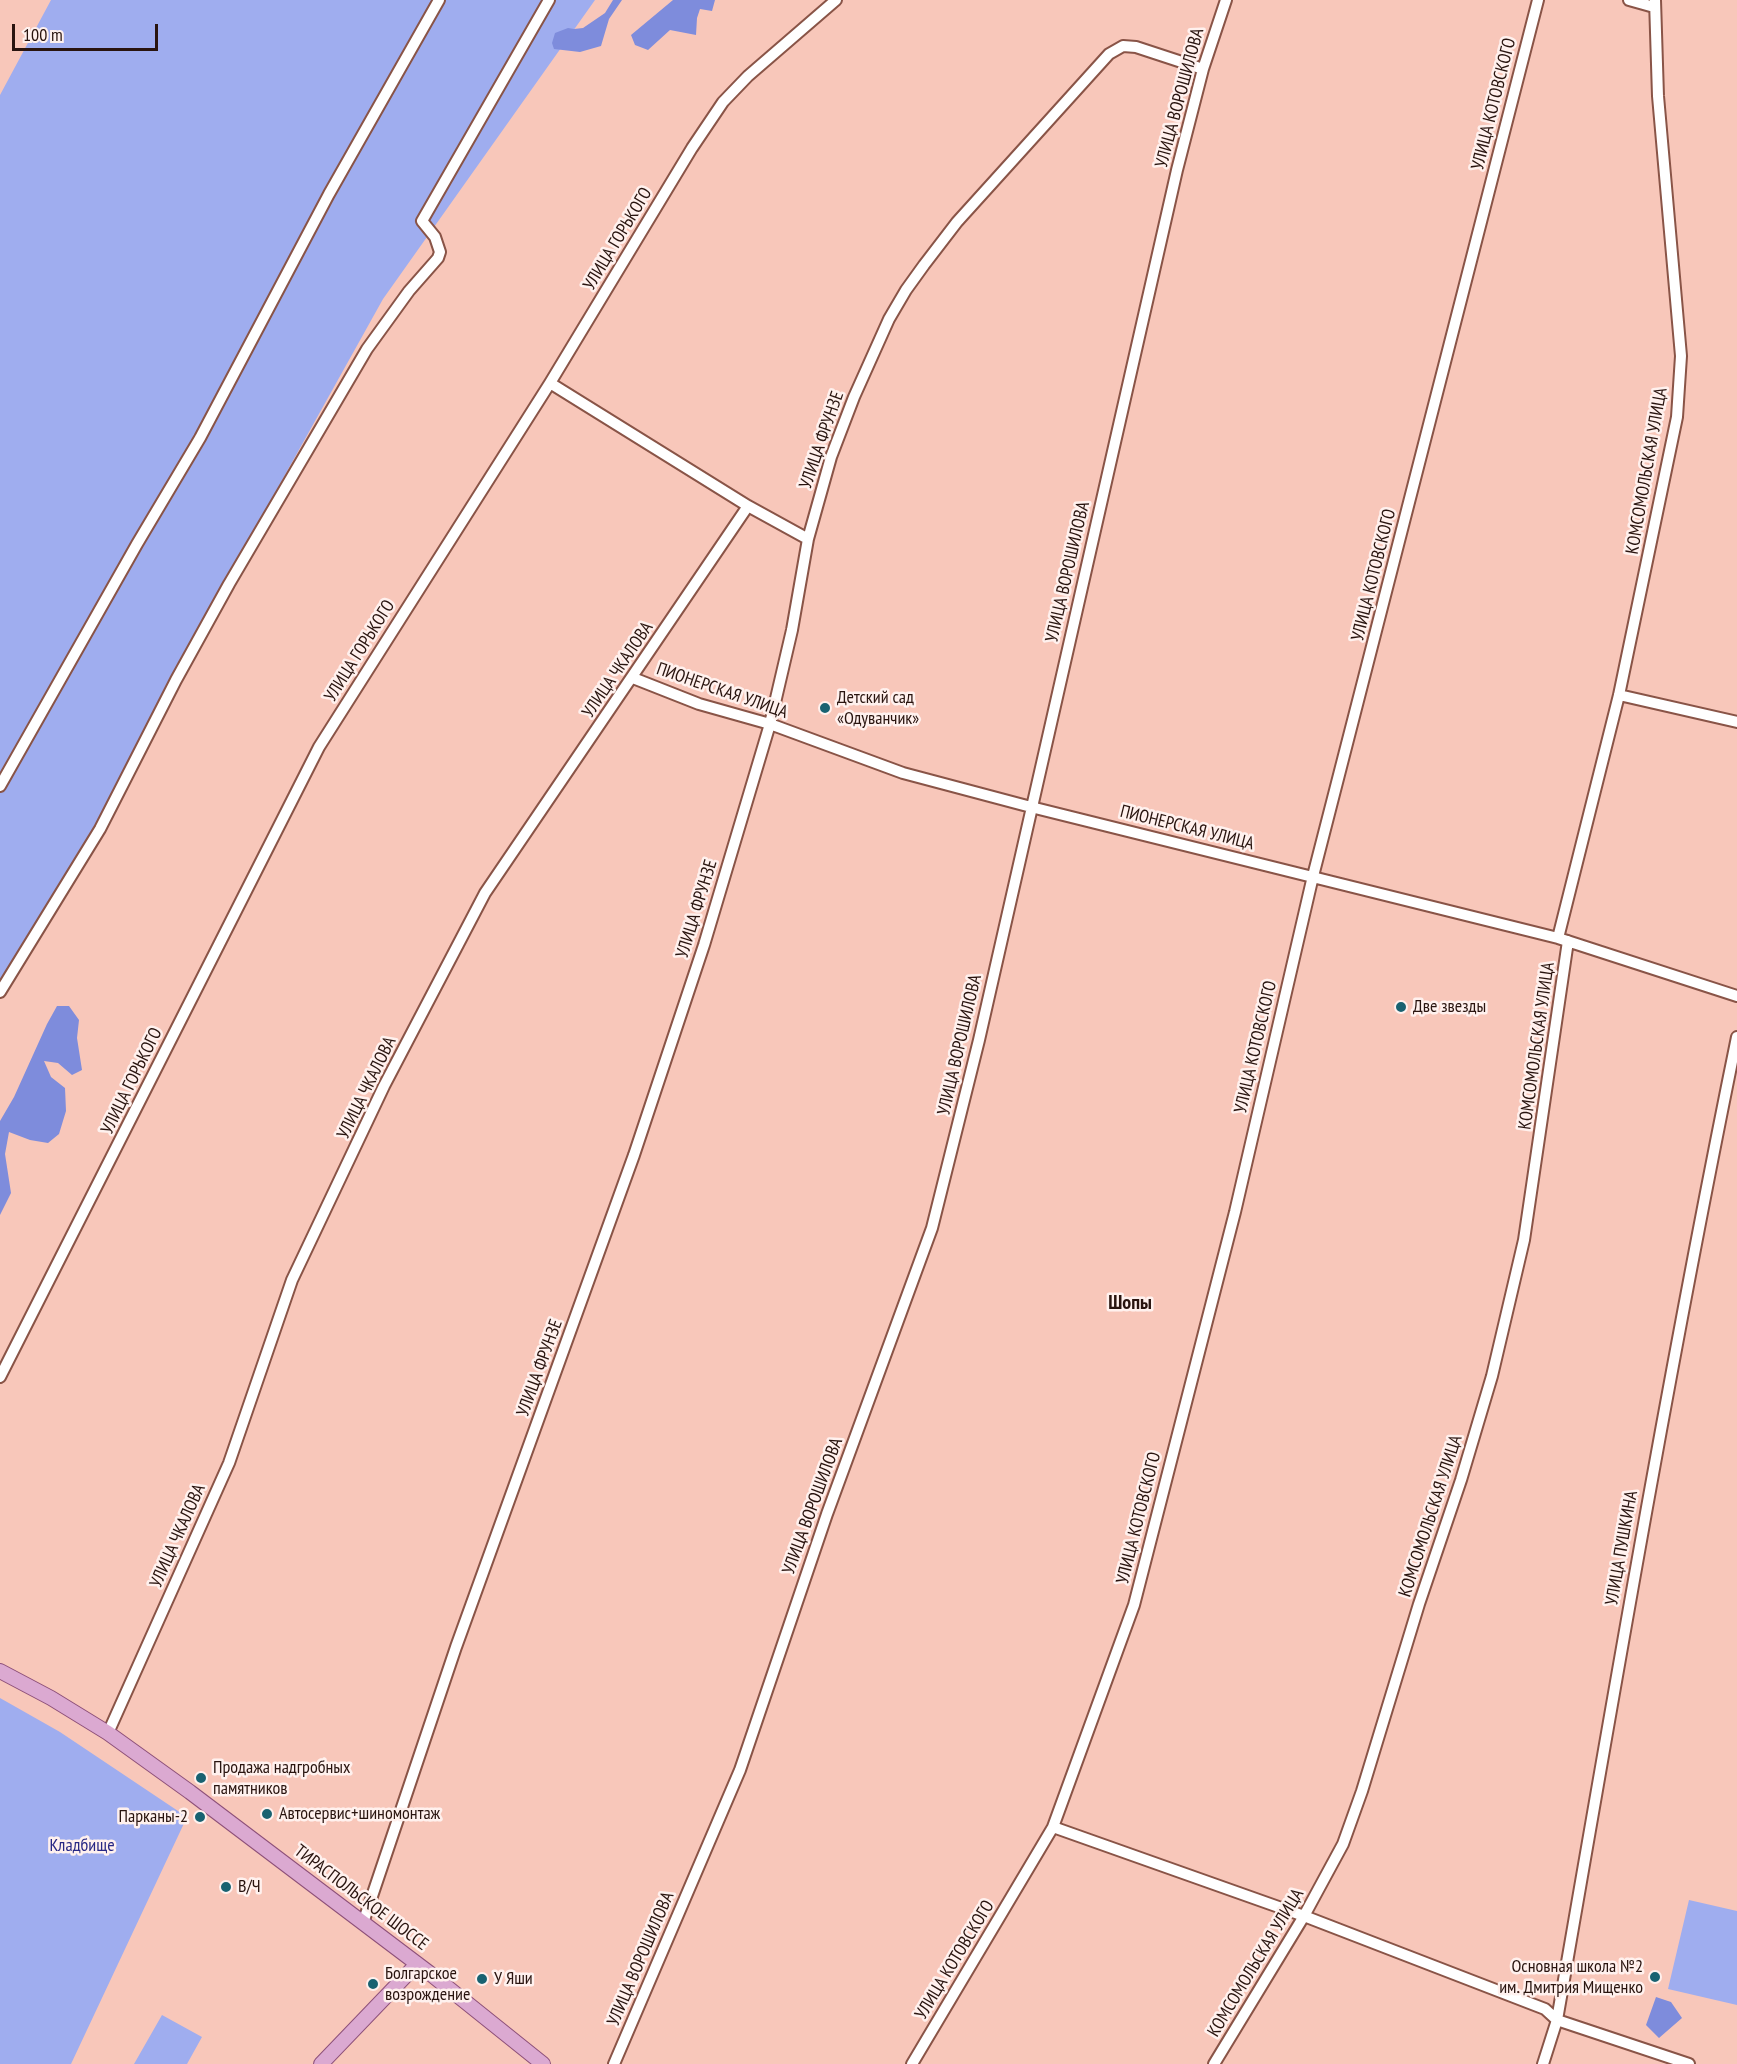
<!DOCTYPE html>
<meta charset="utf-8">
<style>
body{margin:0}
#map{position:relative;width:1737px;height:2064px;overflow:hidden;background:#f8c7ba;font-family:"PT Sans Narrow",sans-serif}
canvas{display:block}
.scale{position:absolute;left:12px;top:24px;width:146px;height:27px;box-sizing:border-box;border:3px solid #29140f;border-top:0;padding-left:8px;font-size:18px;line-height:21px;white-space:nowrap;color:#29140f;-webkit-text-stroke:4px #fff1ee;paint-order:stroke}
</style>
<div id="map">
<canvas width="1737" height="2064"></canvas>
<div class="scale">100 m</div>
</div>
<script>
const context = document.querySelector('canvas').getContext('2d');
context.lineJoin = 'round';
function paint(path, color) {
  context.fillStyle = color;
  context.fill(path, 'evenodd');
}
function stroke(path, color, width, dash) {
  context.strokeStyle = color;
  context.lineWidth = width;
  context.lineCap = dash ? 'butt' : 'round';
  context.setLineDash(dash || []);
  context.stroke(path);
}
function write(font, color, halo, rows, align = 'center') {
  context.font = font + ' "PT Sans Narrow",sans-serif';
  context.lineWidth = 5;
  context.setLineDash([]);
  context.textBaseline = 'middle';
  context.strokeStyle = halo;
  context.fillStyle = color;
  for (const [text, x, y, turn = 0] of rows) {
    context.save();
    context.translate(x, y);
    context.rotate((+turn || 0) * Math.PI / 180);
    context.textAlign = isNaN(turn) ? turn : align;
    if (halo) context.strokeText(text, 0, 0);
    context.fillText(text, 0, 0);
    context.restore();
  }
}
paint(new Path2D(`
 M 51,0 L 595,0 L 383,299 L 183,658 L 91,837 L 0,987 L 0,95 Z
 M 0,1698 L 60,1732 L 187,1817 L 71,2064 L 0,2064 Z
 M 1689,1900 L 1737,1911 L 1737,2005 L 1668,1989 Z
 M 162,2015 L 202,2037 L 187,2064 L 134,2064 Z`), '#9fadef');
paint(new Path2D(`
 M 613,0 L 622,0 L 609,19 L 601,46 L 580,52 L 554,49 L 552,43 L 555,33 L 568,28 L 574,29 L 583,28 L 605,13 Z
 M 673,0 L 715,0 L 712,11 L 700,9 L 697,18 L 696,35 L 670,30 L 648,50 L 635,45 L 631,35 Z
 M 57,1006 L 69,1006 L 79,1020 L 77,1038 L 82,1070 L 72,1075 L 58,1063 L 44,1061 L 51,1077 L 65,1088 L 66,1111 L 59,1134 L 48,1143 L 30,1140 L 9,1132 L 5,1154 L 11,1193 L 0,1215 L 0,1121 L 14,1097 L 47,1024 Z
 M 1656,1997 L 1671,2002 L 1682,2018 L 1659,2038 L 1646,2025 Z`), '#7e8cdc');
const minor = new Path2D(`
 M 1629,0 L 1654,7
 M 550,383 L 748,506 L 808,539
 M 633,678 L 699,704 L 770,724 L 903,773 L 1031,807 L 1558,938 L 1737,996
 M 1619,695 L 1737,722
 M 0,786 L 137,544 L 200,438 L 329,194 L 439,0
 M 1558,938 L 1619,695 L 1677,417 L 1681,356 L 1658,96 L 1655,0
 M 0,992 L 100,829 L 176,680 L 229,584 L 367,349 L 409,291 L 438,258 L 440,252 L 435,237 L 422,221 L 549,0
 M 0,1377 L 319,747 L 550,383 L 692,148 L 723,102 L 748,76 L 836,0
 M 108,1733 L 229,1463 L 292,1280 L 384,1086 L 485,893 L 748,506
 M 1053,1827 L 1304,1916 L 1545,2009 L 1557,2020 L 1689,2064
 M 363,1923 L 456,1647 L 634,1155 L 704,945 L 770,724 L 792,630 L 808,539 L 831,457 L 854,397 L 889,319 L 906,290 L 924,265 L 957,222 L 1109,54 L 1123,46 L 1136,47 L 1203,69
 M 614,2064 L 740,1770 L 827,1514 L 932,1228 L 979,1040 L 1177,170 L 1203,69 L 1226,0
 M 912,2064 L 1053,1827 L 1134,1605 L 1235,1212 L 1313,876 L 1538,0
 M 1214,2064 L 1304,1916 L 1343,1844 L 1362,1791 L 1419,1604 L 1461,1480 L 1492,1376 L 1524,1240 L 1568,941
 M 1543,2064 L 1557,2020 C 1614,1692 1670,1364 1737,1037`);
const major = new Path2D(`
 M 0,1671 L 51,1698 L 108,1733 L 190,1792 L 432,1975 L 543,2064
 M 321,2064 L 417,1964`);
stroke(minor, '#895447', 14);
stroke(major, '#8d5079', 16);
stroke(minor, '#fff', 10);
stroke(major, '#dba9d1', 14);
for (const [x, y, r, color] of [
 [825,708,6,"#196271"],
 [1401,1007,6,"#196271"],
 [201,1778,6,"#196271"],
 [267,1814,6,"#196271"],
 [200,1817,6,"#196271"],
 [226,1887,6,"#196271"],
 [1655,1977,6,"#196271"],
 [482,1979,6,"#196271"],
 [373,1984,6,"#196271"]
]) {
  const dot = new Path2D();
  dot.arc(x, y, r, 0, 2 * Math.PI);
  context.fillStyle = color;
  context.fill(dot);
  stroke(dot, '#fff1ee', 2);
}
write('18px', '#29140f', '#fff1ee', [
 ["УЛИЦА ВОРОШИЛОВА",1180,98,-75],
 ["УЛИЦА КОТОВСКОГО",1494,104,-76],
 ["УЛИЦА ГОРЬКОГО",618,239,-59],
 ["УЛИЦА ФРУНЗЕ",822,440,-71],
 ["КОМСОМОЛЬСКАЯ УЛИЦА",1647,471,-80],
 ["УЛИЦА ВОРОШИЛОВА",1068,572,-77],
 ["УЛИЦА КОТОВСКОГО",1374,575,-76],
 ["УЛИЦА ГОРЬКОГО",360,651,-58],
 ["УЛИЦА ЧКАЛОВА",618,670,-56],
 ["ПИОНЕРСКАЯ УЛИЦА",722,691,19],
 ["ПИОНЕРСКАЯ УЛИЦА",1187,828,14],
 ["УЛИЦА ФРУНЗЕ",697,909,-73],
 ["УЛИЦА ВОРОШИЛОВА",960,1045,-77],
 ["КОМСОМОЛЬСКАЯ УЛИЦА",1537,1046,-82],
 ["УЛИЦА КОТОВСКОГО",1256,1047,-77],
 ["УЛИЦА ГОРЬКОГО",132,1081,-64],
 ["УЛИЦА ЧКАЛОВА",367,1088,-64],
 ["УЛИЦА ФРУНЗЕ",540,1368,-70],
 ["УЛИЦА ВОРОШИЛОВА",813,1506,-70],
 ["КОМСОМОЛЬСКАЯ УЛИЦА",1431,1516,-72],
 ["УЛИЦА КОТОВСКОГО",1139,1518,-76],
 ["УЛИЦА ЧКАЛОВА",178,1536,-66],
 ["УЛИЦА ПУШКИНА",1622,1548,-80],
 ["ТИРАСПОЛЬСКОЕ ШОССЕ",361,1898,37],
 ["УЛИЦА ВОРОШИЛОВА",641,1959,-67],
 ["УЛИЦА КОТОВСКОГО",955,1960,-59],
 ["КОМСОМОЛЬСКАЯ УЛИЦА",1256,1963,-59]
]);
write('18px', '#29140f', '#fff1ee', [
 ["Детский сад",837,698],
 ["«Одуванчик»",837,719],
 ["Две звезды",1413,1007],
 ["Продажа надгробных",213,1768],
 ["памятников",213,1789],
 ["Автосервис+шиномонтаж",279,1814],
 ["Парканы-2",188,1817,"right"],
 ["В/Ч",238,1887],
 ["Основная школа №2",1643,1967,"right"],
 ["им. Дмитрия Мищенко",1643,1988,"right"],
 ["Болгарское",385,1974],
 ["возрождение",385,1995],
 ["У Яши",494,1979]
], 'left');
write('18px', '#272784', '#fff1ee', [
 ["Кладбище",82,1846]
]);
write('bold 20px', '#29140f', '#fff1ee', [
 ["Шопы",1130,1303]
]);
</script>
